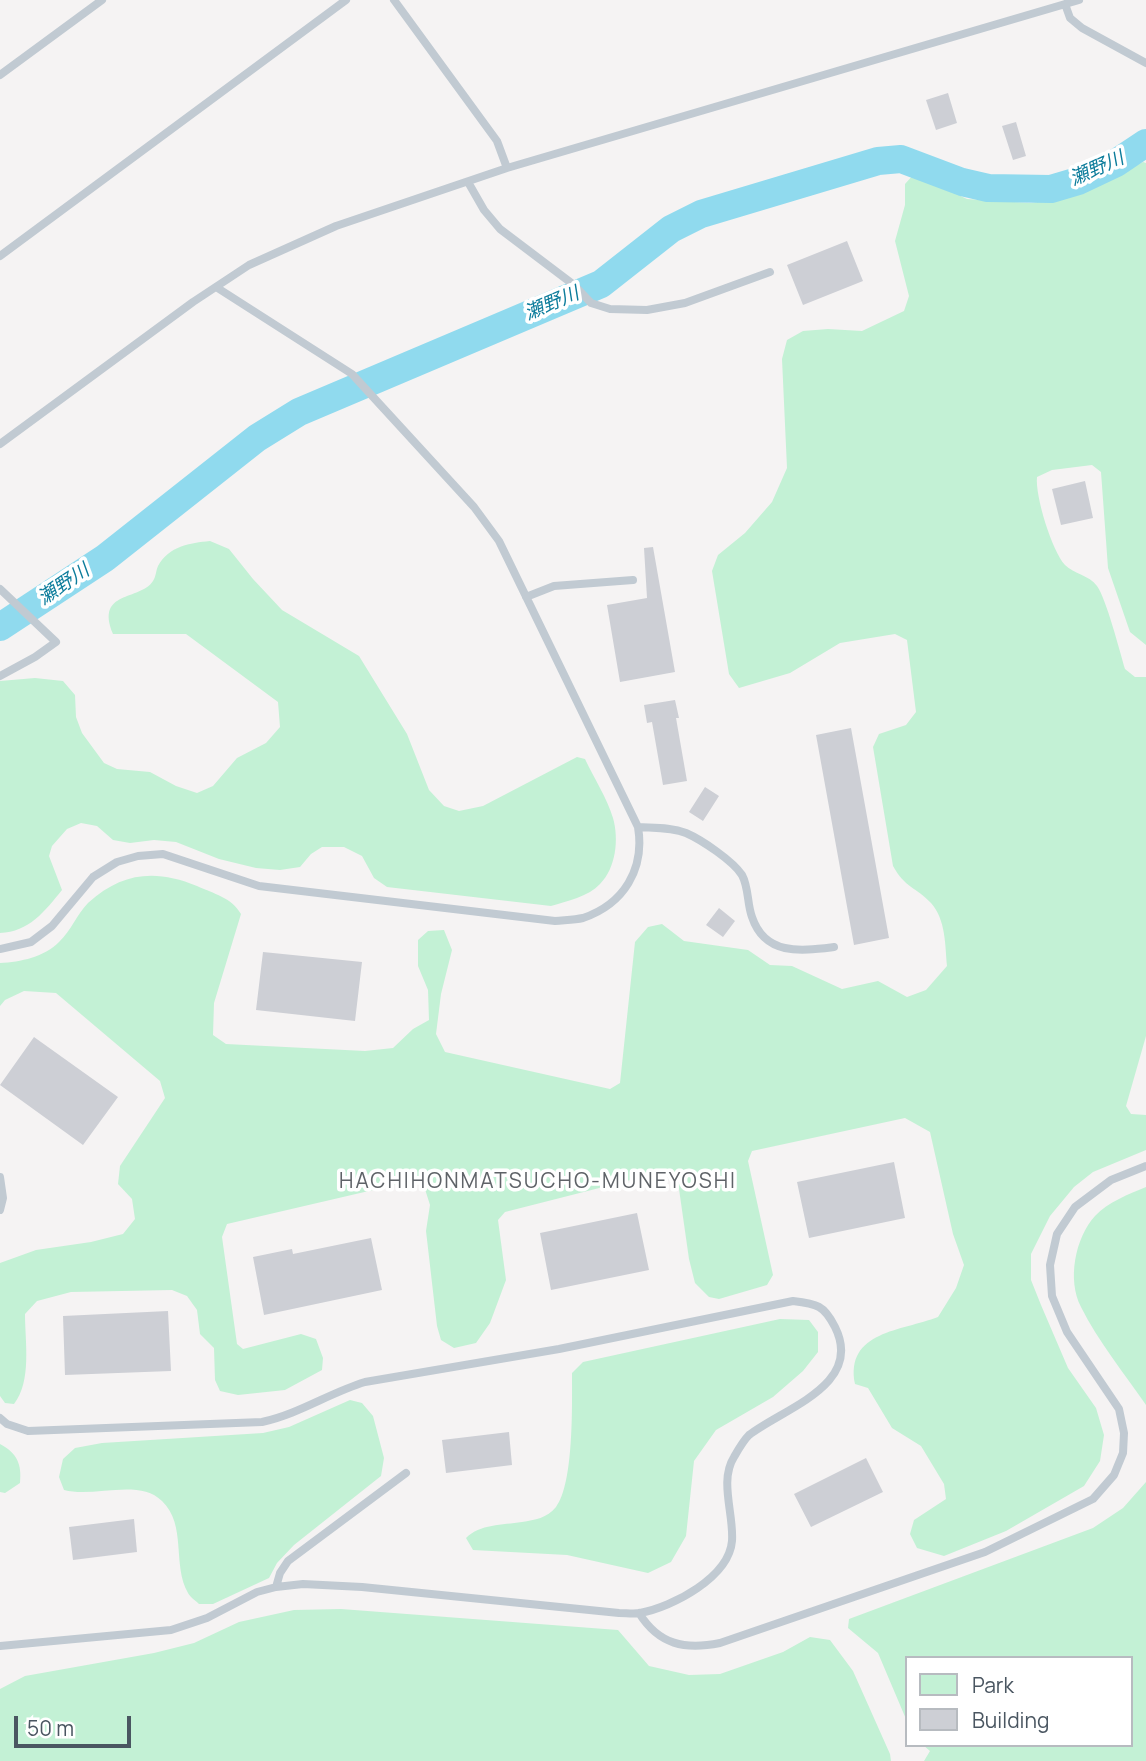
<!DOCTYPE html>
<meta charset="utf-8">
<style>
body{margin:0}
#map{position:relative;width:1146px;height:1761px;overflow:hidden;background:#f5f3f3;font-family:Manrope,sans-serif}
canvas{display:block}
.legend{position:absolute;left:905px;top:1656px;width:228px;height:91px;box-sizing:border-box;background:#fff;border:2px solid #b7bbc0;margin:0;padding:9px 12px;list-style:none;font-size:21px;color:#4a5661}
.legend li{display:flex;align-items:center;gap:14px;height:35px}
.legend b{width:35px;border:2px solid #b7bbc0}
.scale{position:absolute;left:14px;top:1716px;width:117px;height:32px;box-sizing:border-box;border:4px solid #4a5661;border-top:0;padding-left:9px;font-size:21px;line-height:24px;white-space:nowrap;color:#4a5661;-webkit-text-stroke:5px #fff;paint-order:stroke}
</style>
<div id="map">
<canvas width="1146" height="1761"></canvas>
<ul class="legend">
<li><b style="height:19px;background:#c3f1d5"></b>Park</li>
<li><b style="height:19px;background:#cdcfd5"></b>Building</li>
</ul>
<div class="scale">50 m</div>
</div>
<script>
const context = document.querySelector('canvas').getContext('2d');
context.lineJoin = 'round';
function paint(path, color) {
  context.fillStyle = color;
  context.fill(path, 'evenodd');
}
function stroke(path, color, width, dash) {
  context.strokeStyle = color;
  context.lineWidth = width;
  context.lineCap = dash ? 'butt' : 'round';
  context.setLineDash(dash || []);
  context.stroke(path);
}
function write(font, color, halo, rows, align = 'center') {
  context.font = font + ' Manrope,"Noto Sans JP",sans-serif';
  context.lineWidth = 7;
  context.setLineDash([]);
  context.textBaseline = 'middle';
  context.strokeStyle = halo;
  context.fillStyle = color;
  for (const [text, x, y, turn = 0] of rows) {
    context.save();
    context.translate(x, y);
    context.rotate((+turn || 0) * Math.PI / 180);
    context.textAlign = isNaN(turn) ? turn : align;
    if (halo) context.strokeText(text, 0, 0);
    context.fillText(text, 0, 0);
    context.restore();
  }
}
paint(new Path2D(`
 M 1143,162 L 1146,163 L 1146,645 L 1130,632 L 1108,568 L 1101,472 L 1092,465 L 1052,470 L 1037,477 C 1035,496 1052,551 1065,565 C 1074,574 1089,575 1097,586 C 1106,598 1120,652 1125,669 L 1135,677 L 1146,677 L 1146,1036 L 1126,1106 L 1131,1114 L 1146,1115 L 1146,1150 L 1093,1172 L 1074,1187 L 1050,1216 L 1031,1254 L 1031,1280 L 1041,1305 L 1068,1368 L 1096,1408 L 1104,1435 L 1100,1461 L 1084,1486 L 1006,1531 L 944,1556 L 917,1548 L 910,1534 L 914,1520 L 946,1499 L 944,1484 L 921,1446 L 892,1428 L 868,1388 L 855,1384 C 845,1331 902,1331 938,1317 L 956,1288 L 964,1265 L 953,1234 L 930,1132 L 905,1118 L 752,1151 L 748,1161 L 773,1275 L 767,1285 L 719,1299 L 709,1297 L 695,1283 L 689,1259 L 677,1175 L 666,1171 L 505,1212 L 498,1220 L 506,1280 L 490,1323 L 476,1343 L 454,1348 L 441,1340 L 437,1326 L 426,1231 L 430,1205 L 424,1186 L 416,1180 L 227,1224 L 222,1237 L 237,1344 L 243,1349 L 301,1334 L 316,1339 L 323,1358 L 322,1370 L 285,1390 L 238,1395 L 220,1391 L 215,1380 L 214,1348 L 200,1334 L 197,1310 L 187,1296 L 172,1290 L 71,1292 L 37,1301 L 25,1314 C 25,1342 32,1381 14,1404 L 5,1403 L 0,1396 L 0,1263 L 36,1250 L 91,1242 L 123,1234 L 135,1219 L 132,1199 L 118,1184 L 120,1166 L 165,1098 L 160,1081 L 56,993 L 24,991 L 5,1000 L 0,1006 L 0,963 C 21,962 44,957 59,942 C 71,931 77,914 88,903 C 122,872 156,869 197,886 C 214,894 231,897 241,914 L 214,1003 L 213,1035 L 226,1044 L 365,1051 L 393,1048 L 413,1029 L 429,1020 L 428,990 L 418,966 L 418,940 L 428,931 L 444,930 L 452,950 L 441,994 L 436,1034 L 445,1052 L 610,1089 L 620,1083 L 635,942 L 648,927 L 662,924 L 684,941 L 748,950 L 770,965 L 792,966 L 842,989 L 878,981 L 907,997 L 926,990 L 947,966 C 945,945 946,920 931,903 C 916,887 905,888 893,866 L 873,747 L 879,734 L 906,725 L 916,712 L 907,640 L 895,634 L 840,643 L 790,673 L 739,688 L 729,674 L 712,571 L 718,555 L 745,533 L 772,502 L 787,468 L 782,359 L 787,340 L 803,331 L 828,329 L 862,331 L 904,311 L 909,296 L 895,241 L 905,205 L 905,184 L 914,174 L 967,199 L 1031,203 L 1071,197 Z
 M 210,541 L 229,549 L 253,579 L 282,610 L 359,656 L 407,734 L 429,790 L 444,806 L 459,811 L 483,806 L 577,757 L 585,759 C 594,778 607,798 613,818 C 619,839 616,868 600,884 C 588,897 567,901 551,906 L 387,887 L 374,878 L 362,856 L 344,847 L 322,847 L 311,854 L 300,867 L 280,870 L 256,868 L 219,859 L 176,842 L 154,840 L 130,843 L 113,840 L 97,826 L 81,823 L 67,829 L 52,846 L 49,856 L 62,890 C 45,911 29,932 0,933 L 0,681 L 35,678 L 63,681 L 75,695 L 76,717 L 82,733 L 104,763 L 117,769 L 150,772 L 176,786 L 197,793 L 213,786 L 237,758 L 266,743 L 280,727 L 278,702 L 186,634 L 113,634 C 95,590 140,601 153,581 C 156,577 156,570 158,566 C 169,546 190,543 210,541 Z
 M 1146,1187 L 1146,1405 C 1124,1373 1098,1341 1081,1307 C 1067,1280 1075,1238 1095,1216 C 1108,1202 1129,1194 1146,1187 Z
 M 780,1319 L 809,1320 L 818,1332 L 818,1352 L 803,1371 L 773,1397 L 716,1430 L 694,1461 L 686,1536 L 671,1562 L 648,1573 L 567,1555 L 473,1550 L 466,1538 C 480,1524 502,1525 522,1522 C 535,1520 547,1518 556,1507 C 574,1483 572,1405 572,1373 L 583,1362 Z
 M 350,1400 L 362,1403 L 373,1416 L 384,1458 L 381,1476 L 294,1545 L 277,1563 L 269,1578 L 213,1604 L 199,1604 C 196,1601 190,1597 188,1593 C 172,1565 187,1525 162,1501 C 139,1478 94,1498 64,1490 L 59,1477 L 63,1459 L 75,1448 L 102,1443 L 263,1433 L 289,1427 Z
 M 0,1444 C 17,1453 22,1464 20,1483 L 5,1493 L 0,1492 Z
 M 1146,1482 L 1146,1761 L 924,1761 L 930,1751 L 923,1745 L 1130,1745 L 1130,1658 L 906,1658 L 906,1719 L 878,1653 L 848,1628 L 849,1619 L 1093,1528 L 1123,1508 Z
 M 341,1609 L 618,1630 L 649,1666 L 689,1675 L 720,1674 L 783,1652 L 810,1637 L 830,1640 L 853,1671 L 890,1754 L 891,1761 L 0,1761 L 0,1689 L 25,1676 L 154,1653 L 194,1643 L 239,1622 L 294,1610 Z`), '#c3f1d5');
stroke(new Path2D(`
 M 0,627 L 105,558 L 257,438 L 299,412 L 601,284 L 671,229 L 701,214 L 878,161 L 901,159 L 962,182 L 988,188 L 1051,189 L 1078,181 L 1116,163 L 1146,143`), '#90daee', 28);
paint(new Path2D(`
 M 948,93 L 957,123 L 936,130 L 926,100 Z
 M 1016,122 L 1026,156 L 1013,160 L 1002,126 Z
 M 847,241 L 863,281 L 803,305 L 787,265 Z
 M 1085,481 L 1093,518 L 1061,525 L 1052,489 Z
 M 653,547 L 675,672 L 620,682 L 607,605 L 647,598 L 644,548 Z
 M 675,700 L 679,718 L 676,718 L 687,781 L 663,785 L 652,722 L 647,723 L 644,705 Z
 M 851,728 L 889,938 L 854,945 L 816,735 Z
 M 705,787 L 719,796 L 703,821 L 689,812 Z
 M 719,908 L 735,921 L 723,937 L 706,925 Z
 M 263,952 L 362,962 L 355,1021 L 256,1010 Z
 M 34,1037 L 118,1097 L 83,1145 L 0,1085 Z
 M 894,1162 L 905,1218 L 809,1238 L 797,1182 Z
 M 637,1213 L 649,1270 L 551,1290 L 540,1233 Z
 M 371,1238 L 382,1290 L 264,1315 L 253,1257 L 292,1249 L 293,1254 Z
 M 168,1311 L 171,1371 L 65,1375 L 63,1316 Z
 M 509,1432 L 512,1465 L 446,1473 L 442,1440 Z
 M 866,1458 L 883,1492 L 811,1527 L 794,1494 Z
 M 134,1519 L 137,1552 L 73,1560 L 69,1527 Z`), '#cdcfd5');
stroke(new Path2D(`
 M 394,0 L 497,141 L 507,168
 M 1065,4 L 1070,18 L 1082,28 L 1146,63
 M 0,75 L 102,0
 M 468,182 L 484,210 L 500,229 L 574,285 L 591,303 L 610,309 L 647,310 L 685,303 L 770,272
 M 0,256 L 346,0
 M 0,444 L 193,302 L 249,265 L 336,226 L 507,168 L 1079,0
 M 0,589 L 56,642 L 35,657 L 0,676
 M 526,597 L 554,586 L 633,580
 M 638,827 C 654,828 671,827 686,833 C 702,840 733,861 742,875 C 749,888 747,904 752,917 C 765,956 801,951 834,947
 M 0,949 L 31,942 L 52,926 L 93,877 L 117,862 L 138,856 L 163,854 L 259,886 L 555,921 C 564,920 574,920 583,918 C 624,904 645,869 638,827 L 499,541 L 474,507 L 352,374 L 216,287
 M 0,1177 L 3,1198 L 0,1210
 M 0,1418 L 7,1424 L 28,1431 L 262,1422 C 299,1414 329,1393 365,1382 L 559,1349 L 793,1301 C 817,1304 824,1305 835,1327 C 864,1385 784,1408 749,1435 C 743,1441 738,1450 734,1457 C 719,1481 734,1514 732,1541 C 729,1577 673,1607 640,1613 C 634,1614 626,1613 619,1613 L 362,1587 L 303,1584 L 276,1587 L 257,1592 L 207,1618 L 171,1630 L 0,1646
 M 276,1587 L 280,1573 L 288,1561 L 406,1473
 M 639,1613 C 659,1645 685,1650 720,1643 L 985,1552 L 1093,1499 L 1114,1475 L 1123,1453 L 1124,1433 L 1119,1409 L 1067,1332 L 1052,1296 L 1050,1265 L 1057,1234 L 1075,1207 L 1111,1180 L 1146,1166`), '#c1cad2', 8);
write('italic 19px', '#0c7c9b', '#fff', [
 ["瀬野川",1097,169,-24],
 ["瀬野川",552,304,-23],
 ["瀬野川",64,585,-34]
]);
context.letterSpacing = '2px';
write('21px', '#5f6368', '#fff', [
 ["HACHIHONMATSUCHO-MUNEYOSHI",538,1182]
]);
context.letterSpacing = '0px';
</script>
